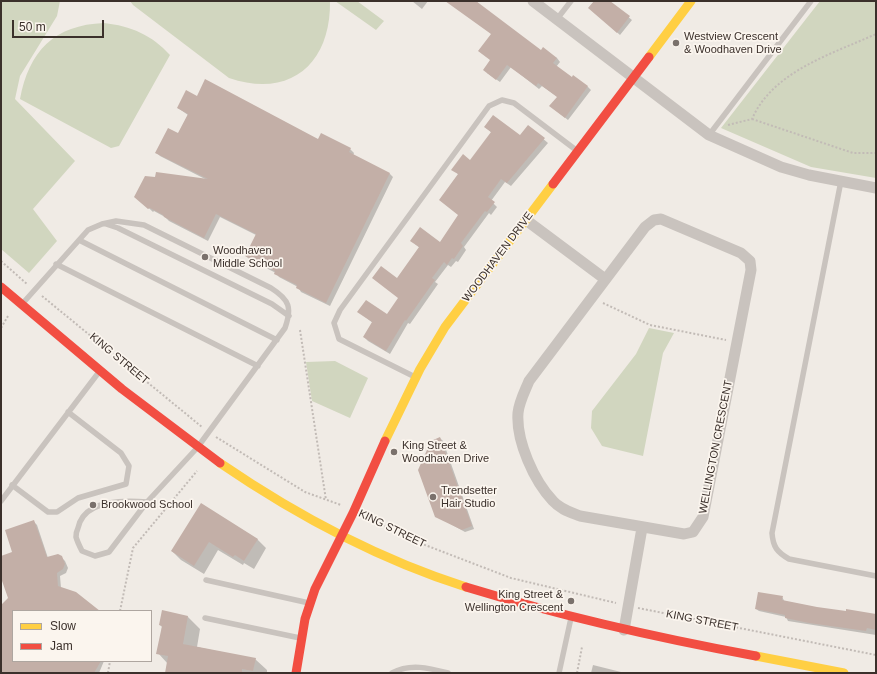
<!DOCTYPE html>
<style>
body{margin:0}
#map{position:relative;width:877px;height:674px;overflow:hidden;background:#f0ebe5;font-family:Arial,sans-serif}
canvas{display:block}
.frame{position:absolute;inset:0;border:2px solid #3b302b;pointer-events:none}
.legend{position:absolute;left:12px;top:610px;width:140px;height:52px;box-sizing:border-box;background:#fbf5ee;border:1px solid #aea6a0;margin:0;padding:5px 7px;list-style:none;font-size:12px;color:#3b302b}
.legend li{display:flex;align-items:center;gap:8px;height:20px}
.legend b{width:20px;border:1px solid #aea6a0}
.scale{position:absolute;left:12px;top:20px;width:92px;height:18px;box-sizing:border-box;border:2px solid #3b302b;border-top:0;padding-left:5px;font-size:12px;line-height:14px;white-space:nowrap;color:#3b302b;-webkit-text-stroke:3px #fbf5ee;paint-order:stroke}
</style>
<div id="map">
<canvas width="877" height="674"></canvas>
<div class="frame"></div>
<ul class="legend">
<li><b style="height:5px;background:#ffcf43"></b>Slow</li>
<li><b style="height:5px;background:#f24e42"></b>Jam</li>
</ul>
<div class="scale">50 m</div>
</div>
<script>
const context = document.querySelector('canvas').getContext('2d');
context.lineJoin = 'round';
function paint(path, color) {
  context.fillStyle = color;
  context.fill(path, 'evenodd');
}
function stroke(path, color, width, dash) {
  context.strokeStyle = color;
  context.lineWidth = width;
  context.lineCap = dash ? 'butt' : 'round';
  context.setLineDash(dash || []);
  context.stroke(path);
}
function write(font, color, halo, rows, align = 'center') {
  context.font = font + ' Arial,sans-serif';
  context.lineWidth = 3.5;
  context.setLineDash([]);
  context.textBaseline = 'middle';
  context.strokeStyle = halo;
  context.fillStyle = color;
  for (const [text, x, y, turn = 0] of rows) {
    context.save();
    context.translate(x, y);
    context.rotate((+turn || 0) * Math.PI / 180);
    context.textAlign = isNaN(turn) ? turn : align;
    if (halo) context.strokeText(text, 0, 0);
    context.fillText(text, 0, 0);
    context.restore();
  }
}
paint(new Path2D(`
 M 1,1 L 60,1 L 57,16 L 20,76 L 15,99 L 75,161 L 33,209 L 57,241 L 29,273 L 1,249 Z
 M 130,1 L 330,1 C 331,63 291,99 229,78 L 133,5 Z
 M 335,1 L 357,1 L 384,21 L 376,30 Z
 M 820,1 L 876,1 L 876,178 L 811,167 L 721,128 Z
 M 104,23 C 131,26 152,35 170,55 L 119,146 L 111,148 L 20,99 C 29,51 54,25 104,23 Z
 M 649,328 L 674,333 L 663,353 L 643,456 L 602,446 L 591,428 L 592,411 L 636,354 Z
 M 335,361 L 368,378 L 350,418 L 312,401 L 306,362 Z`), '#d1d6bf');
paint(new Path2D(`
 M 412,1 L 428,1 L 422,9 Z
 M 447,1 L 478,1 L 477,3 L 541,51 L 557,58 L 560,62 L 556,67 L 572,78 L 573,76 L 588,87 L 591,90 L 568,120 L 554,109 L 558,97 L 542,86 L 539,89 L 511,67 L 500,82 L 487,73 L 491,61 L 492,34 Z
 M 595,1 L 609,1 L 632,20 L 620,35 L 611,27 Z
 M 197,97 L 318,140 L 350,149 L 354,153 L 353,156 L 390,174 L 393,177 L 330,306 L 301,292 L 298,287 L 279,277 L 276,273 L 250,260 L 246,256 L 256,235 L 220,217 L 208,241 L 169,221 L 165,217 L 154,211 L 153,212 L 136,196 L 207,180 L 160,156 L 156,152 L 178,134 L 188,115 L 178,108 Z
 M 528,126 L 548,143 L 511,186 L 505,182 L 491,201 L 497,207 L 491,215 L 489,213 L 464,247 L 466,250 L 458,262 L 456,261 L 451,267 L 448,265 L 435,282 L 438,284 L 410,324 L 408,323 L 390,354 L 368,341 L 364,337 L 373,323 L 359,312 L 387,315 L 399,298 L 397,279 L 420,248 L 415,244 L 440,243 L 459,215 L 440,200 L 459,175 L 453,169 L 471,162 L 492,133 L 485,127 L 520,137 Z
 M 440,438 L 443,441 L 474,529 L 465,532 L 436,516 Z
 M 201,504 L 257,539 L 266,548 L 254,569 L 244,563 L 243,565 L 218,550 L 204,574 L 181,560 L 172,551 Z
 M 33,521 L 37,525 L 48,558 L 61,557 L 65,561 L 68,568 L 66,573 L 60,576 L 61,588 L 95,611 L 13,611 L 13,661 L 104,661 L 99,673 L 1,673 L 1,606 L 9,598 L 1,575 L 1,557 L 13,553 Z
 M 782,597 L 785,602 L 816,608 L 874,615 L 876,613 L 876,635 L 788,621 L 786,617 L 759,611 L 756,609 Z
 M 163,611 L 188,617 L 200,629 L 197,647 L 255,659 L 267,670 L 267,673 L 166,673 L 168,664 L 158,653 L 162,627 L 160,625 Z
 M 593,665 L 625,673 L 591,673 Z`), '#0003');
paint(new Path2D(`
 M 445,1 L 476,1 L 541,50 L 543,47 L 557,58 L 553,63 L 572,77 L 573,75 L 588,86 L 565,118 L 549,106 L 557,97 L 538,83 L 536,86 L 507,65 L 496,80 L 483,70 L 490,60 L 478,51 L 491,34 Z
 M 594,1 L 610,1 L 630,16 L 617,33 L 588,8 Z
 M 205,79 L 318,139 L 321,133 L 351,148 L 349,152 L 390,173 L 326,303 L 296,288 L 297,285 L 274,274 L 275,271 L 245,256 L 256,234 L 216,214 L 204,238 L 164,217 L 163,215 L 150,208 L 148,209 L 134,197 L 145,176 L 155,177 L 156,172 L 208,179 L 155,153 L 168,128 L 178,133 L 188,114 L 177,108 L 186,90 L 197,96 Z
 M 493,115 L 520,135 L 528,125 L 545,138 L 507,183 L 501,179 L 488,197 L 495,202 L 487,212 L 485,211 L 461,243 L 463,246 L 454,259 L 452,258 L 447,265 L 444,262 L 432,278 L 435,280 L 406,321 L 405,320 L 386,351 L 363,337 L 372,322 L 357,312 L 366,300 L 387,314 L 398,298 L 372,278 L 381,266 L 397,278 L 419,247 L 410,241 L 420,227 L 440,242 L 458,215 L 439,200 L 458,174 L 451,170 L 463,154 L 470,160 L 491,132 L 484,127 Z
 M 440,437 L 472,526 L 462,530 L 435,517 L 418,470 L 431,441 Z
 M 201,503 L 258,539 L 244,561 L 235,555 L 233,557 L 209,542 L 194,566 L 171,551 Z
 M 34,520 L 47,557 L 58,554 L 62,556 L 65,564 L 63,569 L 57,573 L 58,586 L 76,592 L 100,611 L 13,611 L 13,661 L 101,661 L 94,673 L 1,673 L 1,605 L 8,598 L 1,578 L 1,556 L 12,552 L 5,530 Z
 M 758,592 L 783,596 L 782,600 L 817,607 L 846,611 L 846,609 L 876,614 L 876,630 L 867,628 L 866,631 L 809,623 L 785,618 L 785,615 L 755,609 Z
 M 162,610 L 188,616 L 183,644 L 256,658 L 253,671 L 242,669 L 242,673 L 165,673 L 168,656 L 156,654 L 162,626 L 159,625 Z`), '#c3afa7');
stroke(new Path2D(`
 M 752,119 L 853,153 L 876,153
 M 728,125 L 752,119 C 773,71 832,54 876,34
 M 1,261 L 27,284
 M 42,296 L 202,427
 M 603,303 L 650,325 L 726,340
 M 1,328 L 8,316
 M 300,330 L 326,500
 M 216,437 L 305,492 L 341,505
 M 367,516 L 399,535 L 511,578 L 616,603
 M 638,608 L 876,655
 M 120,611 L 133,548 L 197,471
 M 108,673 L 110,661
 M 577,673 L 582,647`), '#c2bbb6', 2, [2, 2]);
stroke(new Path2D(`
 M 557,19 L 571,1
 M 709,135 L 811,1
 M 841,181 L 772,533 C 773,547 777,552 789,559 L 876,576
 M 106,224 L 118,228 L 272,304 L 289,316
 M 79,240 L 277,340
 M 56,264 L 258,366
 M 23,303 L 88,230 L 102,224 L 116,221 L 144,225 L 271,288 C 290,300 292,308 285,328 L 197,448 L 147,502 L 109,552 L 95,556 L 82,551 C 80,547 77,541 76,537 C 76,534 77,530 78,528 C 84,499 124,500 147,502
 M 415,377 L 339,339 L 334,323 L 340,310 L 489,106 L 502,100 L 514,103 L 576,150
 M 12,485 L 48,512 L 57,512 L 78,498 L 126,484 L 129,466 L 121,453 L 68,412
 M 1,501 L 99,372
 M 206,580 L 309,603
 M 205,618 L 300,638
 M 392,673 C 410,663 429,668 448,673
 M 559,673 L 571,618`), '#c9c3be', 5.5);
stroke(new Path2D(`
 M 533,1 L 709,135 L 781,167 L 809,175 L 876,188
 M 661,219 L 741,253 L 750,261 L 751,270 L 703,517 L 693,532 L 684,534 L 580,516 C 570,512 560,509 553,501 C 534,481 516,441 518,413 C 519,402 525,391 529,381 L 645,227 L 654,220 Z
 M 526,220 L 605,279
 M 624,630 L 642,528`), '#c9c3be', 11);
stroke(new Path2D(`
 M 649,57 L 691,1
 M 385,441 L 420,369 L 445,327 L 553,184
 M 220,463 C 296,515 378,559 466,587
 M 756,656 L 844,673`), '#ffcf43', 9);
stroke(new Path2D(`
 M 553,184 L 649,57
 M 1,287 L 122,389 L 220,463
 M 466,587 C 561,616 658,638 756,656
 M 296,673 L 305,619 L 315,589 L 353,513 L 385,441`), '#f24e42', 9);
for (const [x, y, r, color] of [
 [676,43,4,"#7a716c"],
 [205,257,4,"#7a716c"],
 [394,452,4,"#7a716c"],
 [433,497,4,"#7a716c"],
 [93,505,4,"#7a716c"],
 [571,601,4,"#7a716c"]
]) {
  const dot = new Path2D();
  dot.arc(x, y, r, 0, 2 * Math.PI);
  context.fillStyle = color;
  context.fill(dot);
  stroke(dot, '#fbf5ee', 1.5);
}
write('11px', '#3b302b', '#fbf5ee', [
 ["Westview Crescent",684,37],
 ["& Woodhaven Drive",684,50],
 ["Woodhaven",213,251],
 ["Middle School",213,264],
 ["King Street &",402,446],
 ["Woodhaven Drive",402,459],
 ["Trendsetter",441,491],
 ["Hair Studio",441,504],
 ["Brookwood School",101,505],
 ["King Street &",563,595,"right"],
 ["Wellington Crescent",563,608,"right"]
], 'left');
write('11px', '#3b302b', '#fbf5ee', [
 ["WOODHAVEN DRIVE",498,257,-53],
 ["KING STREET",119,359,40],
 ["WELLINGTON CRESCENT",716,447,-79],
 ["KING STREET",392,529,26],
 ["KING STREET",702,621,11]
]);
</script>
